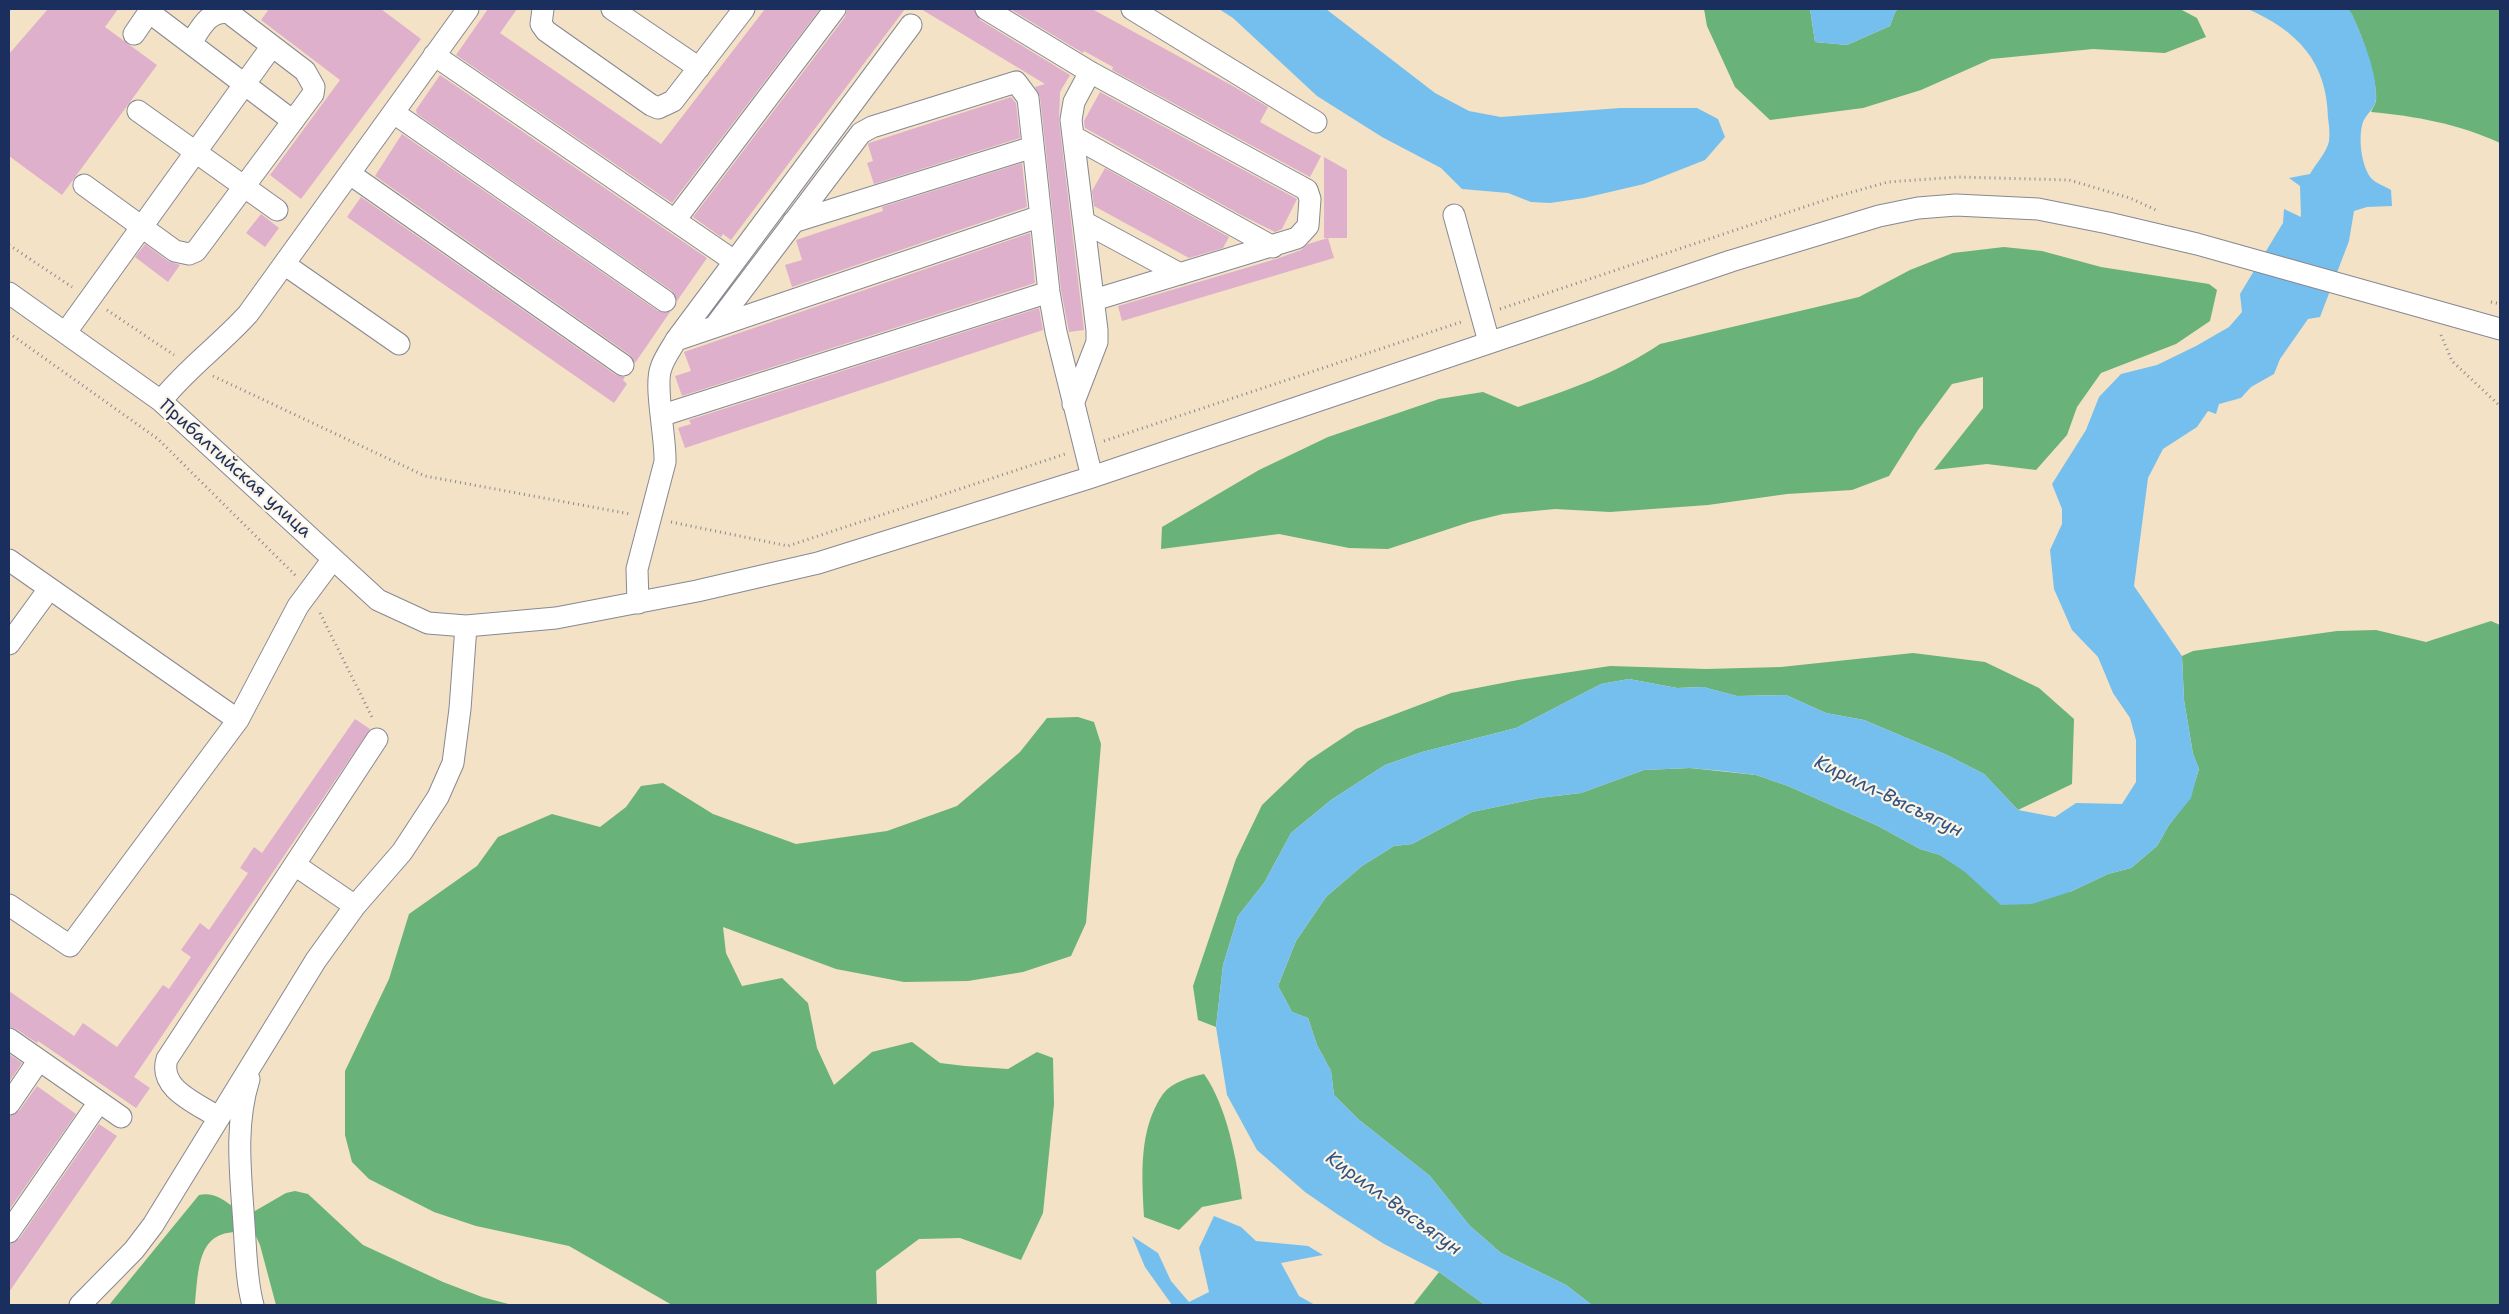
<!DOCTYPE html>
<meta charset="utf-8">
<style>
body{margin:0}
#map{position:relative;width:2509px;height:1314px;overflow:hidden;background:#f3e2c5;font-family:"Shantell Sans",sans-serif}
canvas{display:block}
.frame{position:absolute;inset:0;border:10px solid #1b2f5e;pointer-events:none}
</style>
<div id="map">
<canvas width="2509" height="1314"></canvas>
<div class="frame"></div>
</div>
<script>
const context = document.querySelector('canvas').getContext('2d');
context.lineJoin = 'round';
function paint(path, color) {
  context.fillStyle = color;
  context.fill(path, 'evenodd');
}
function stroke(path, color, width, dash) {
  context.strokeStyle = color;
  context.lineWidth = width;
  context.lineCap = dash ? 'butt' : 'round';
  context.setLineDash(dash || []);
  context.stroke(path);
}
function write(font, color, halo, rows, align = 'center') {
  context.font = font + ' "Shantell Sans",sans-serif';
  context.lineWidth = 4.5;
  context.setLineDash([]);
  context.textBaseline = 'middle';
  context.strokeStyle = halo;
  context.fillStyle = color;
  for (const [text, x, y, turn = 0] of rows) {
    context.save();
    context.translate(x, y);
    context.rotate((+turn || 0) * Math.PI / 180);
    context.textAlign = isNaN(turn) ? turn : align;
    if (halo) context.strokeText(text, 0, 0);
    context.fillText(text, 0, 0);
    context.restore();
  }
}
paint(new Path2D(`
 M 1704,9 L 1810,9 L 1815,42 L 1847,45 L 1890,26 L 1895,12 L 1898,9 L 2180,9 L 2197,18 L 2206,37 L 2165,53 L 2093,49 L 1991,59 L 1921,90 L 1863,108 L 1770,120 L 1735,87 L 1707,26 Z
 M 2348,9 L 2500,9 L 2500,143 C 2460,124 2415,116 2371,112 C 2372,109 2375,105 2376,101 C 2379,84 2359,23 2348,9 Z
 M 2004,247 L 2042,251 L 2101,267 L 2209,284 L 2217,290 L 2210,321 L 2176,344 L 2101,373 L 2077,407 L 2067,435 L 2036,470 L 1987,464 L 1934,470 L 1983,408 L 1983,377 L 1952,384 L 1918,430 L 1889,476 L 1852,490 L 1787,494 L 1708,505 L 1610,512 L 1555,509 L 1503,514 L 1470,522 L 1388,549 L 1349,548 L 1279,534 L 1161,549 L 1162,527 L 1259,470 L 1328,437 L 1439,399 L 1483,392 L 1518,407 C 1568,390 1616,374 1660,344 L 1859,297 L 1910,270 L 1953,253 Z
 M 2491,621 L 2500,625 L 2500,1305 L 1592,1305 L 1566,1285 L 1501,1253 L 1469,1225 L 1430,1176 L 1358,1119 L 1334,1095 L 1331,1071 L 1317,1045 L 1308,1018 L 1292,1012 L 1278,986 L 1296,941 L 1326,897 L 1362,866 L 1394,846 L 1412,844 L 1472,812 L 1539,798 L 1581,793 L 1644,770 L 1690,768 L 1756,775 L 1788,786 L 1878,826 L 1920,849 L 1940,855 L 1965,871 L 2070,892 L 2108,874 L 2131,868 L 2157,846 L 2169,825 L 2190,798 L 2199,769 L 2193,754 L 2184,700 L 2182,656 L 2193,651 L 2337,631 L 2376,630 L 2426,642 Z
 M 1913,653 L 1985,662 L 2039,688 L 2074,719 L 2072,784 L 2018,810 L 1984,774 L 1947,755 L 1864,720 L 1826,713 L 1786,695 L 1737,696 L 1703,687 L 1677,688 L 1629,679 L 1601,684 L 1516,728 L 1422,752 L 1385,765 L 1331,800 L 1291,833 L 1264,883 L 1238,916 L 1223,965 L 1216,1027 L 1198,1020 L 1193,986 L 1236,859 L 1262,805 L 1308,761 L 1356,729 L 1451,693 L 1518,680 L 1610,666 L 1706,669 L 1781,667 Z
 M 1078,717 L 1094,722 L 1101,744 L 1086,923 L 1071,956 L 1023,972 L 968,981 L 904,982 L 836,969 L 723,927 L 726,953 L 742,986 L 782,978 L 808,1003 L 817,1048 L 834,1085 L 872,1052 L 912,1042 L 940,1063 L 965,1066 L 1008,1069 L 1037,1052 L 1053,1058 L 1054,1104 L 1043,1213 L 1021,1260 L 960,1238 L 919,1239 L 876,1271 L 877,1305 L 672,1305 L 569,1246 L 476,1226 L 434,1212 L 369,1179 L 352,1162 L 345,1135 L 345,1071 L 389,979 L 409,914 L 477,866 L 498,837 L 552,814 L 600,827 L 626,807 L 641,786 L 663,783 L 713,814 L 796,844 L 887,831 L 957,806 L 1020,752 L 1047,718 Z
 M 1204,1074 C 1227,1106 1237,1161 1242,1199 L 1202,1207 L 1179,1230 L 1144,1217 C 1142,1176 1138,1130 1163,1094 C 1172,1082 1190,1077 1204,1074 Z
 M 295,1191 L 308,1194 L 363,1245 L 443,1282 L 482,1297 L 512,1305 L 276,1305 L 260,1245 L 255,1234 C 198,1223 199,1262 195,1305 L 109,1305 L 199,1195 C 220,1190 231,1209 248,1215 L 286,1193 Z
 M 1439,1272 L 1485,1305 L 1413,1305 Z`), '#69b279');
paint(new Path2D(`
 M 1219,9 L 1326,9 L 1435,93 L 1469,111 L 1501,117 L 1620,108 L 1697,108 L 1718,119 L 1725,137 L 1705,160 L 1644,184 L 1584,198 L 1550,203 L 1531,202 L 1508,193 L 1462,189 L 1441,168 L 1382,137 L 1317,96 L 1233,18 Z
 M 1810,9 L 1898,9 L 1895,12 L 1890,26 L 1847,45 L 1815,42 Z
 M 2248,9 L 2348,9 L 2352,14 C 2363,39 2377,71 2376,99 C 2375,109 2366,114 2363,122 C 2358,137 2361,165 2371,178 C 2375,183 2385,186 2391,190 L 2392,206 L 2367,207 L 2354,211 L 2349,241 L 2320,317 L 2308,319 L 2280,359 L 2274,374 L 2251,387 L 2241,398 L 2219,404 L 2216,414 L 2208,411 L 2197,427 L 2163,449 L 2148,478 L 2134,586 L 2182,656 L 2184,700 L 2193,754 L 2199,768 L 2191,798 L 2169,825 L 2157,846 L 2131,868 L 2108,874 L 2070,892 L 2032,904 L 2001,905 L 1965,872 L 1940,855 L 1920,849 L 1878,826 L 1788,786 L 1756,775 L 1723,771 L 1690,768 L 1644,770 L 1581,793 L 1539,798 L 1472,812 L 1412,844 L 1394,846 L 1362,866 L 1326,897 L 1296,941 L 1278,986 L 1292,1012 L 1308,1018 L 1317,1045 L 1331,1071 L 1334,1095 L 1358,1119 L 1430,1176 L 1469,1225 L 1501,1253 L 1566,1285 L 1592,1305 L 1485,1305 L 1439,1272 L 1384,1244 L 1337,1214 L 1305,1192 L 1257,1150 L 1227,1095 L 1216,1027 L 1223,965 L 1238,916 L 1264,883 L 1291,833 L 1331,800 L 1385,765 L 1422,752 L 1516,728 L 1601,684 L 1629,679 L 1677,688 L 1703,687 L 1737,696 L 1786,695 L 1826,713 L 1864,720 L 1947,755 L 1984,774 L 2018,810 L 2055,817 L 2076,803 L 2122,804 L 2136,782 L 2136,740 L 2130,718 L 2113,693 L 2098,657 L 2072,630 L 2054,589 L 2050,550 L 2062,524 L 2062,509 L 2052,484 L 2086,430 L 2099,397 L 2121,374 L 2157,365 L 2196,346 L 2229,327 L 2242,312 L 2240,294 L 2283,223 L 2284,209 L 2301,217 L 2300,186 L 2289,178 L 2310,174 C 2315,165 2327,152 2329,141 C 2330,134 2329,125 2328,118 C 2327,61 2297,31 2248,9 Z
 M 1214,1216 L 1241,1227 L 1256,1241 L 1308,1246 L 1323,1255 L 1281,1263 L 1299,1296 L 1315,1305 L 1172,1305 L 1145,1267 L 1132,1236 L 1158,1253 L 1171,1281 L 1189,1302 L 1209,1292 L 1199,1248 Z`), '#75bfee');
paint(new Path2D(`
 M 48,9 L 118,9 L 105,27 L 157,65 L 62,195 L 9,156 L 9,54 Z
 M 269,9 L 381,9 L 421,39 L 301,199 L 270,175 L 340,80 L 261,20 Z
 M 488,9 L 517,9 L 500,33 L 661,144 L 765,9 L 820,9 L 672,203 L 456,55 Z
 M 847,9 L 905,9 L 731,240 L 723,234 L 721,237 L 693,217 L 845,17 Z
 M 921,9 L 974,9 L 980,20 L 1070,75 L 1060,92 L 1059,121 L 1084,330 L 1069,332 L 1061,290 L 1040,97 L 1035,87 L 1045,84 Z
 M 1010,9 L 1092,9 L 1231,85 L 1268,107 L 1260,122 L 1321,156 L 1310,177 L 1112,70 L 1113,67 L 1084,51 L 1083,53 Z
 M 440,75 L 707,258 L 677,301 L 672,291 L 417,114 L 416,110 Z
 M 1100,92 L 1297,199 L 1282,229 L 1275,232 L 1241,215 L 1085,128 L 1084,121 Z
 M 1011,97 L 1016,103 L 1020,138 L 874,184 L 867,163 L 873,161 L 868,145 L 869,143 Z
 M 402,134 L 658,311 L 670,312 L 635,363 L 630,355 L 375,176 Z
 M 1324,157 L 1347,170 L 1347,238 L 1328,238 L 1334,258 L 1122,321 L 1118,306 L 1279,258 L 1301,250 L 1308,244 L 1328,238 L 1324,238 Z
 M 1022,163 L 1027,207 L 792,287 L 785,265 L 802,260 L 796,240 L 883,211 L 882,207 Z
 M 1105,168 L 1229,237 L 1223,248 L 1189,258 L 1094,206 L 1092,191 Z
 M 361,197 L 616,375 L 625,377 L 623,380 L 627,384 L 614,403 L 347,217 Z
 M 261,214 L 279,228 L 265,247 L 246,233 Z
 M 1030,233 L 1035,283 L 682,396 L 675,376 L 691,371 L 684,352 Z
 M 145,244 L 168,261 L 180,265 L 168,282 L 135,257 Z
 M 1039,308 L 1043,330 L 685,448 L 678,428 L 691,424 L 689,420 Z
 M 355,719 L 370,729 L 134,1077 L 150,1088 L 136,1108 L 38,1041 L 37,1043 L 16,1029 L 9,1027 L 9,991 L 74,1036 L 83,1023 L 117,1047 L 163,985 L 169,989 L 191,957 L 181,950 L 200,923 L 209,930 L 248,873 L 240,868 L 254,847 L 262,853 Z
 M 9,1054 L 22,1063 L 9,1082 Z
 M 37,1086 L 76,1114 L 9,1210 L 9,1116 L 19,1111 Z
 M 99,1124 L 117,1136 L 9,1292 L 9,1244 L 19,1239 Z`), '#dfb0cb');
const minor = new Path2D(`
 M 151,9 L 149,12 L 293,121
 M 543,9 L 541,24 L 546,31 L 651,105 L 658,108 L 673,101 L 744,9
 M 612,9 L 699,68
 M 986,9 L 1090,72 L 1307,190 L 1310,199 L 1308,226 L 1297,238 L 1094,300
 M 1132,9 L 1316,122
 M 134,34 L 149,12
 M 434,55 L 734,261
 M 138,111 L 277,210
 M 394,113 L 665,301
 M 1074,137 L 1273,247
 M 350,174 L 623,365
 M 84,185 L 175,251 L 189,254 L 196,251 L 313,94 L 314,87 L 305,71 L 229,13 C 209,9 200,29 191,43
 M 1454,215 L 1489,342
 M 675,220 L 835,9
 M 793,222 L 1033,147
 M 1084,222 L 1180,274
 M 284,264 L 399,344
 M 9,293 L 161,401 L 378,600 L 428,623 L 466,626 L 556,618 L 697,591 L 818,563 L 1092,477 L 1731,261 L 1879,216 L 1918,208 L 1956,205 L 2038,209 L 2108,223 L 2197,244 L 2500,329
 M 715,326 L 861,133 L 872,127 L 1016,82 L 1028,98 L 1049,292 L 1056,332 L 1092,477
 M 66,332 L 272,46
 M 676,340 L 1041,216
 M 161,401 C 186,369 220,345 248,314 L 468,9
 M 1073,404 L 1097,342 L 1097,330 L 1071,120 L 1074,102 L 1090,72
 M 663,415 L 1049,292
 M 9,560 L 238,720
 M 638,603 L 637,569 L 665,462 C 666,438 654,386 661,368 C 664,358 671,349 676,340 L 911,25
 M 9,644 L 49,589
 M 295,865 L 355,906
 M 9,905 L 70,946 L 238,720 L 298,606 L 333,559
 M 9,1039 L 121,1117
 M 249,1079 C 234,1127 241,1176 244,1225 C 246,1251 246,1280 253,1305
 M 9,1104 L 39,1060
 M 219,1118 C 197,1103 158,1089 167,1059 L 377,739
 M 9,1232 L 99,1102
 M 80,1305 L 134,1250 L 153,1225 L 316,960 L 355,906 L 402,852 L 438,797 L 453,763 L 460,709 L 466,626`);
stroke(minor, '#878892', 23);
stroke(new Path2D(`
 M 9,245 L 72,287
 M 2491,302 L 2500,304
 M 1500,309 L 1831,198 L 1888,182 L 1958,177 L 2069,180 L 2130,198 L 2158,211
 M 107,310 L 174,355
 M 9,333 L 158,439 L 296,576
 M 2441,335 L 2452,361 L 2500,406
 M 213,376 L 425,476 L 630,514
 M 1104,441 L 1461,322
 M 671,522 L 788,546 L 1065,454
 M 320,613 L 373,719`), '#878892', 3, [1, 4]);
stroke(minor, '#fff', 21);
write('18px', '#1b2f5e', '#fcf5e5', [
 ["Прибалтийская улица",235,469,42]
]);
write('italic 19px', '#325382', '#fcf5e5', [
 ["Кирилл-Высъягун",1888,797,26],
 ["Кирилл-Высъягун",1393,1204,36]
]);
</script>
